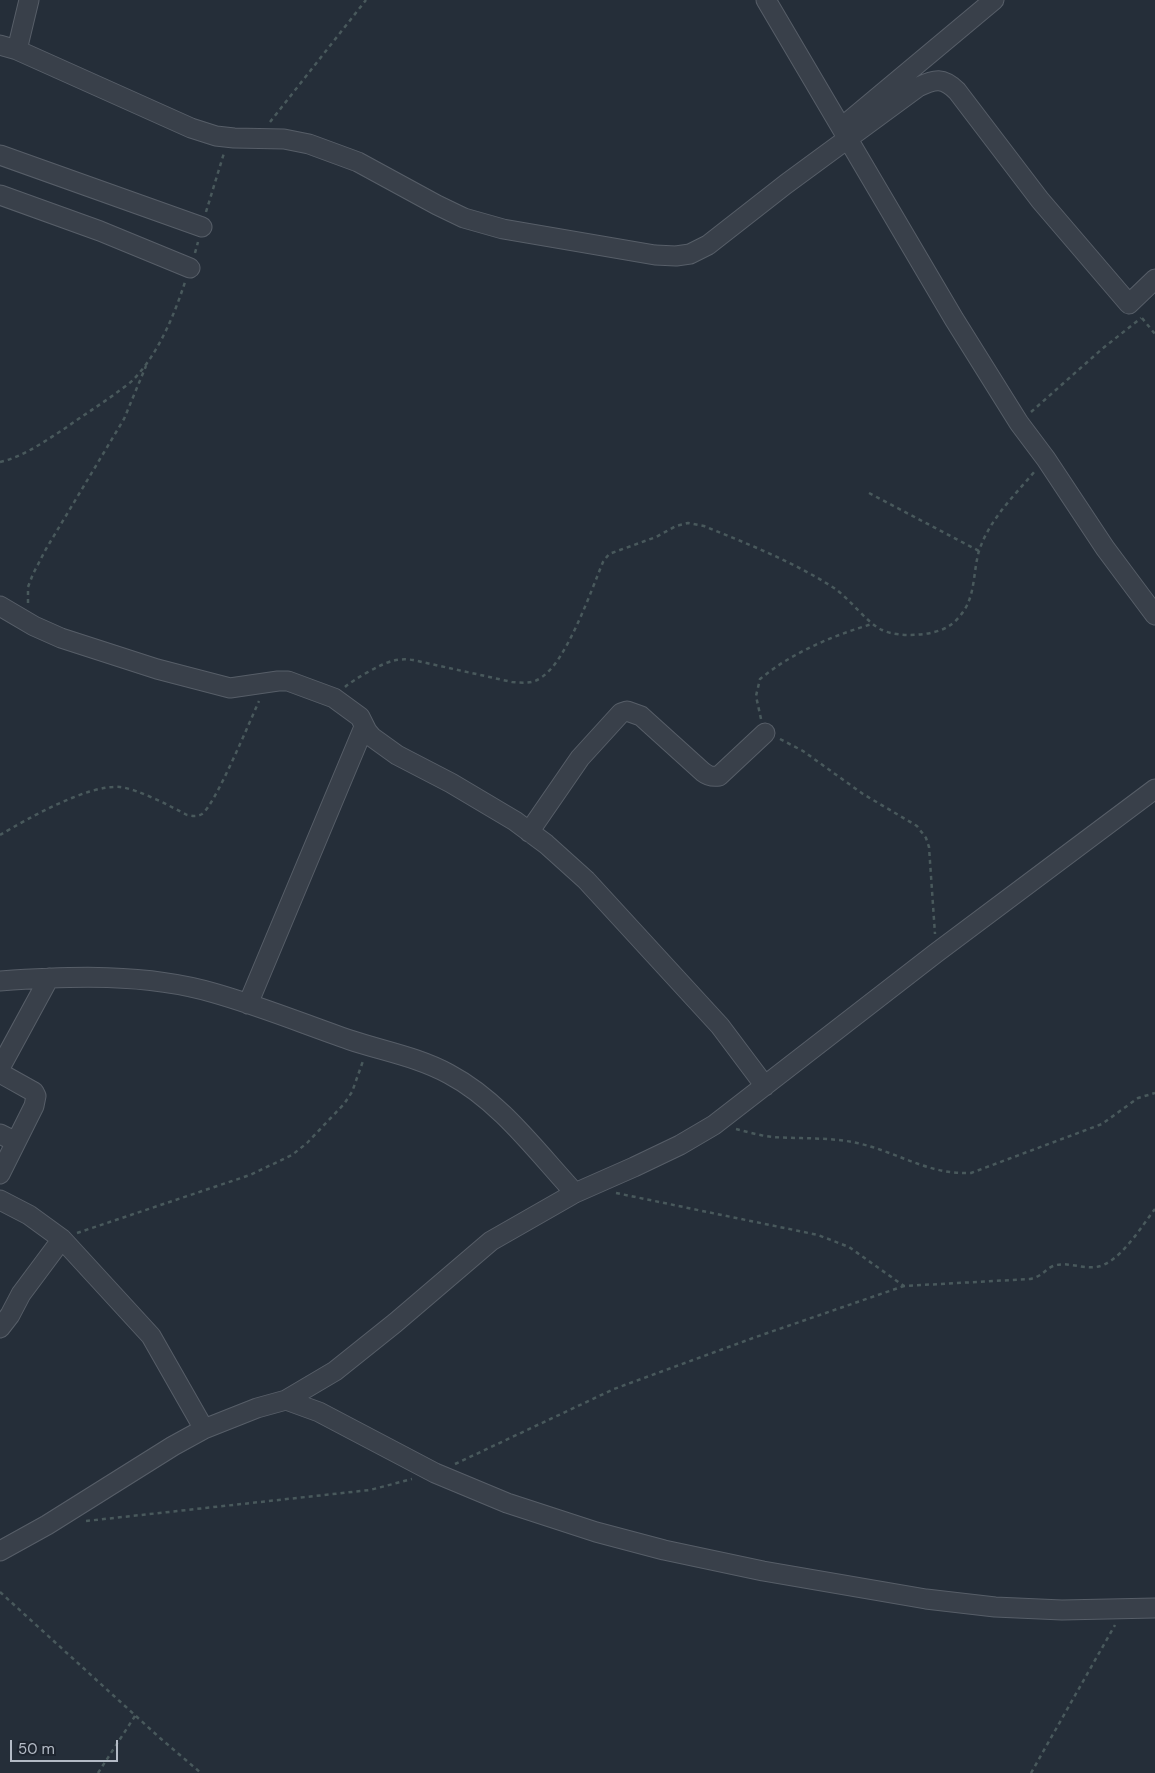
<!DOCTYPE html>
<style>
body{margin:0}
#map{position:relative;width:1155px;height:1773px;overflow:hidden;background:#252e39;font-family:"DM Sans",sans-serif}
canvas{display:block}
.scale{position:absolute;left:10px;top:1740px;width:108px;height:22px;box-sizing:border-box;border:2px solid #b4bbc6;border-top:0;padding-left:6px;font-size:15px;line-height:18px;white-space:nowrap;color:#b4bbc6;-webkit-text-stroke:4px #1e252f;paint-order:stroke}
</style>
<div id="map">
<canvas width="1155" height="1773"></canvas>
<div class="scale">50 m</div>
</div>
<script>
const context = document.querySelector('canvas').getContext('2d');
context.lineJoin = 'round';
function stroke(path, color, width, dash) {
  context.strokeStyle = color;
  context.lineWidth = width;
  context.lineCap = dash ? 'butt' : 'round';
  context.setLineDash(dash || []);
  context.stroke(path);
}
const minor = new Path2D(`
 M 766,0 L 954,319 L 1019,423 L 1046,459 L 1105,548 L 1155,615
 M 0,45 L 17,50 L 191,128 L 216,136 L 234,138 L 284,139 L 309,144 L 358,162 L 437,205 L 464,218 L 503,229 L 655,255 L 676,256 L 690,254 L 708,245 L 786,184 L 918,87 C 935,79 943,77 957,91 L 1040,200 L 1129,304 L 1155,279
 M 17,50 L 29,0
 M 842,127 L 994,0
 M 0,155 L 202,227
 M 0,195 L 100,231 L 190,268
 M 0,606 L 34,626 L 61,638 L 157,669 L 230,688 L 278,681 L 288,681 L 334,698 L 360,717 L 367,731 L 372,737 L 397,755 L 451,783 L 515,821 L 546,844 L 586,880 L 720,1026 L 765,1086
 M 529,832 L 580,758 L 621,713 L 627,711 L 641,716 L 703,772 C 708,776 712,777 719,776 L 765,733
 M 0,981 C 70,976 146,973 214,993 C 260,1006 304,1024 350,1040 C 383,1051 418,1057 449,1074 C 500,1101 537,1152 575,1193
 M 248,1004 L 364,727
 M 0,1068 L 49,978
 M 0,1073 L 34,1092 L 36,1096 L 34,1106 L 0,1174
 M 0,1134 L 16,1142
 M 0,1200 L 29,1215 L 62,1239 L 151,1336 L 204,1429
 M 0,1328 L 10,1315 L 21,1294 L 62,1239
 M 286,1400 L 335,1371 L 395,1323 L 491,1241 L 575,1193 L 634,1167 L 680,1145 L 714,1125 L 936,953 L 1155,789
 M 0,1551 L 47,1525 L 173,1446 L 204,1429 L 257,1408 L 286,1400 L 319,1412 L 435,1473 L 507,1503 L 596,1532 L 664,1550 L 763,1571 L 926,1599 L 995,1607 L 1062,1610 L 1155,1608`);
stroke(minor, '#575e68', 21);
stroke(new Path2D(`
 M 270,122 L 366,0
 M 206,212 L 224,153
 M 195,253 L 198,242
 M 1142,318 L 1155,334
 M 1031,412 L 1102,349 L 1141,318
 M 0,462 C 23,457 45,441 64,429 C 81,417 98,406 115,394 C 121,389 128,385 133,380 C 158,354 174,316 185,282
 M 869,493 L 979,551
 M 28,603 L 28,587 L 33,574 L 46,549 L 124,419 L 146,366
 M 345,687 C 354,679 381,664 392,661 C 399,659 406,659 413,660 L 512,682 C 523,683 533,684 542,677 C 567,660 591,591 603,562 L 609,554 L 656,537 L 676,526 L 688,523 L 704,526 C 748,544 794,562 834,588 C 850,599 867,623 882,630 C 899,638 934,636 949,626 C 956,622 965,611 968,603 C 975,587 974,568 979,551 C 989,520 1014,496 1035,471
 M 761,719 L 756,696 L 760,679 C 793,652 832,636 872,624
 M 780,739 L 803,751 L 863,794 L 917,826 L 926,838 L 929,847 L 935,934
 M 0,835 C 27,819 88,784 120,787 C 138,789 170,806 187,815 C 192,816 197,817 202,814 C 215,805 250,721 259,701
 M 736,1129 C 748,1132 761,1136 773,1137 C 801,1139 830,1137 857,1143 C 898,1152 928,1175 971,1173 L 1102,1124 L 1138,1098 L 1155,1093
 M 616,1193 L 818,1235 L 849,1247 L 904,1286 L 1030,1279 C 1043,1276 1044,1270 1053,1266 C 1066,1261 1082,1269 1096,1267 C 1119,1264 1141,1227 1155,1209
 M 77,1233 L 250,1175 L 292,1155 L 307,1143 L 344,1104 L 352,1092 L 363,1061
 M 455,1464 L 614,1389 L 753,1338 L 904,1286
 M 86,1521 L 370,1490 L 412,1479
 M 0,1592 L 160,1738 L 201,1773
 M 98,1773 L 135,1716
 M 1031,1773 L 1115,1625`), '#49595c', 2.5, [4, 4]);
stroke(minor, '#39404a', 19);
</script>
